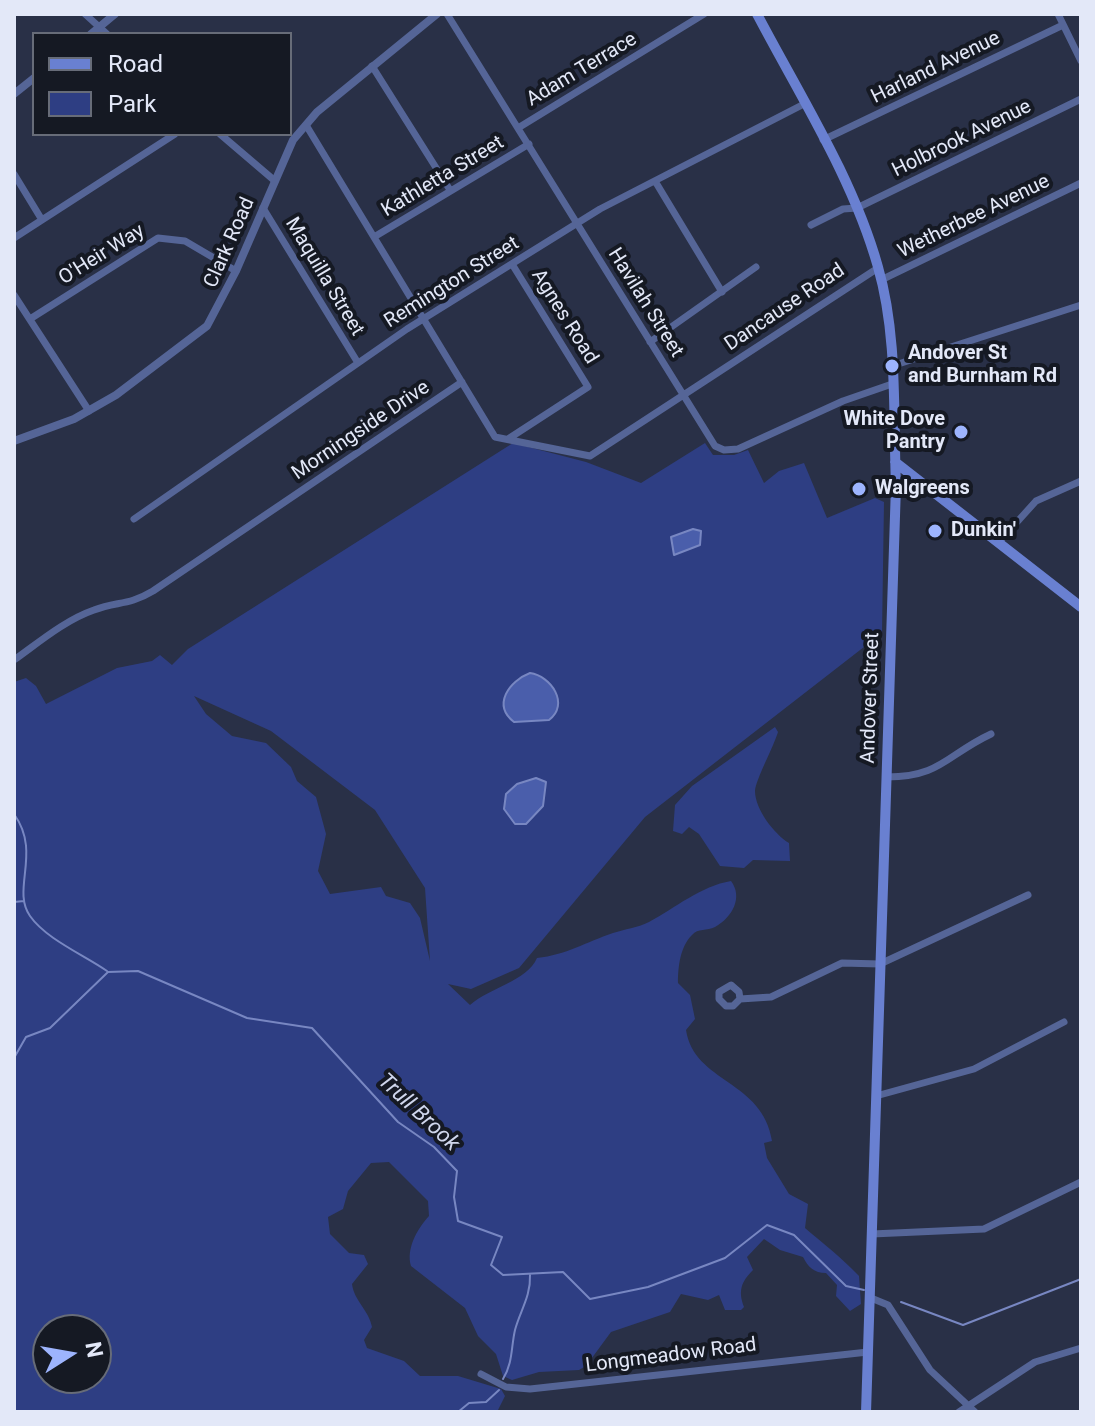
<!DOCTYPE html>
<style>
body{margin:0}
#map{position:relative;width:1095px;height:1426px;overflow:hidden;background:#293047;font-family:Roboto,sans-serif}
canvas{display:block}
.frame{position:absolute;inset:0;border:16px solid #e3e8f8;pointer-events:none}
.legend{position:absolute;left:32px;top:32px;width:260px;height:104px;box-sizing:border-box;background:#151923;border:2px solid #676c78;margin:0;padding:10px 14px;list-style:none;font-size:24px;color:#e3e8f8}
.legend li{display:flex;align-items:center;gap:16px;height:40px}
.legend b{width:40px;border:2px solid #676c78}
.north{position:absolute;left:32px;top:1314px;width:80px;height:80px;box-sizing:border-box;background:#151923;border:2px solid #676c78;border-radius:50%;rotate:79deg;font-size:22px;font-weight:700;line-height:32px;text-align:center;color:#e3e8f8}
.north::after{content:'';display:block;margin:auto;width:28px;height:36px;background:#9db4fd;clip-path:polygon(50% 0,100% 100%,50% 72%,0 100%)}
</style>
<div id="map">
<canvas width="1095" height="1426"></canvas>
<div class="frame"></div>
<ul class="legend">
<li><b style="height:10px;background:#6980d1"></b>Road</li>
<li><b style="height:22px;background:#2e3e83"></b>Park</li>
</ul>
<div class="north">N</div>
</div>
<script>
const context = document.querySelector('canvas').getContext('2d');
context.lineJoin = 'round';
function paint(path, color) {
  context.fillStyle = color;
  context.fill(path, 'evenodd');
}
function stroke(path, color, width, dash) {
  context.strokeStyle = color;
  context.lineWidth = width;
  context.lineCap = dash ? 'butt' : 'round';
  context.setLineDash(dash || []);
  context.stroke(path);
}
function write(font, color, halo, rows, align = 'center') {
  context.font = font + ' Roboto,sans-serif';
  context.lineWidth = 8;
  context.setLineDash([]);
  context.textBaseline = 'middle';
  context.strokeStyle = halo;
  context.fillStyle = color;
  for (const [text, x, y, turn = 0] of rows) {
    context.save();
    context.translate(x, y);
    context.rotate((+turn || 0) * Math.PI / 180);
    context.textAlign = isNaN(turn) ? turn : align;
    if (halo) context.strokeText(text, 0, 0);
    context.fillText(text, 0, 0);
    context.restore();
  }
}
paint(new Path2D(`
 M 513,443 L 586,462 L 641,483 L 705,443 L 713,455 L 734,455 L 748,450 L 764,483 L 779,471 L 804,463 L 827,518 L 875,498 L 884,502 L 882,633 L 645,817 L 519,968 L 471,989 L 448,984 L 470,1005 C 489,988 527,981 537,958 C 566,955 586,942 613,933 C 625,929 637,928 649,922 C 675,908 701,886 731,881 C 743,897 733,917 715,927 C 707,931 698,928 692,935 C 680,947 678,967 678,983 L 690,995 L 695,1019 L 686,1030 C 694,1083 763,1080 772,1141 L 764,1143 L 767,1158 L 789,1194 L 808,1204 L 805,1228 C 825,1245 841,1257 859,1276 L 861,1304 L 850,1311 L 836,1296 L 837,1285 L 826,1273 C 814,1273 808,1267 803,1257 L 780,1250 L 764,1239 L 747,1257 L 753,1270 C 741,1282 738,1291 744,1307 L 741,1310 L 725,1310 L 719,1295 L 708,1300 L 681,1294 L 670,1312 L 611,1332 L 586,1366 L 579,1370 L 539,1372 L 512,1380 L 503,1376 L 496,1354 L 478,1336 L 465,1308 L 411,1266 C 406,1249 417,1229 429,1216 L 428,1201 L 389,1162 L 371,1163 L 348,1191 L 343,1209 L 328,1217 L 330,1234 L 349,1253 L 364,1255 L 368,1264 L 352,1284 C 354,1301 369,1310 372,1327 L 364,1340 L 367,1348 L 404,1361 L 420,1376 L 458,1376 L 501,1389 L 505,1396 L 497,1412 L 14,1412 L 14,682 L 26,678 L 36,686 L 46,704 L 117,668 L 152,661 L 160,655 L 172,665 L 188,649 ZM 194,696 L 271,731 L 375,810 L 425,888 L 430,961 L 420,918 L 410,903 L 386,896 L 381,887 L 330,894 L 318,871 L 326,834 L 316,797 L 297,781 L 291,767 L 266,743 L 232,736 L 206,714 ZM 48,1330 L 96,1330 L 96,1378 L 48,1378 Z
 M 775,727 L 778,732 C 774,746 756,779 755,791 C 755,809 774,834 789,843 L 790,861 L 753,860 L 744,868 L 720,866 L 699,834 L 689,827 L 682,834 L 673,831 L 675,805 L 692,786 Z`), '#2e3e83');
const water = new Path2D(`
 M 693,529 L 701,531 L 700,545 L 674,555 L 671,537 Z
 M 530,673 C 551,676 570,704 549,720 L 514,722 C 492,705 509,681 530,673 Z
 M 536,778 L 546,782 L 543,806 L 526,824 L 515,824 L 504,809 L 506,794 L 517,784 Z`);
paint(water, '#4a5eab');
stroke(water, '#7887c2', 2);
stroke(new Path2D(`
 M 14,814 C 42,853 11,889 30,916 C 46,939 84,955 107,971
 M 14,902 L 24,901
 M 14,1058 L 26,1037 L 50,1028 L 108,972 L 138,971 L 247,1018 L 312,1028 L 398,1122 L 434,1147 L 457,1171 L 454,1197 L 458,1221 L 502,1237 L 491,1265 L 503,1275 L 563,1272 L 590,1299 L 648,1287 L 725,1258 L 767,1225 L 794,1235 L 846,1286 L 864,1290
 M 901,1302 L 963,1325 L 1081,1279
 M 503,1379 C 513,1363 511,1347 515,1330 C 520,1311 531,1296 530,1275
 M 458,1412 L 469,1403 L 486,1402 L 499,1390`), '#7887c2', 2);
stroke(new Path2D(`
 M 85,14 L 107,34
 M 447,14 L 715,446 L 724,450 L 738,449 L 843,401 L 892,384
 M 1058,14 L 1081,61
 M 372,66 L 450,190
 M 306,125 L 495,437 L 590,456 L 878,268
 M 518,128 L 704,14
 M 220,134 L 275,181
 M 823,140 L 1063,25
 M 14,174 L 42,220
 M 655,181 L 722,292
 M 263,208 L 358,363
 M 811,225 L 843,209 L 857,208 L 1081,99
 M 374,237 L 529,144
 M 14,238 L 175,134
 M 881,280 L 1081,183
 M 14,295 L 89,411
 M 30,319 L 158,238 L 185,241 L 236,271
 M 650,342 L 756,267
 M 892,366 L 1081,305
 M 508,439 L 588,387 L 512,264
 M 134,519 L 407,329 L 600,209 L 804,104
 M 999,542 L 1036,501 L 1081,481
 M 14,660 C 38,643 65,620 94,610 C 117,601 128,606 153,591 L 462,382
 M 887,777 C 941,777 946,755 991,734
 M 740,999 L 733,1006 L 726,1006 L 719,999 L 719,992 L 731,985 L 739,992 L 740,999 L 771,997 L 842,963 L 880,964 L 1028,895
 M 876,1096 L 974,1069 L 1064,1022
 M 872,1234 L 984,1229 L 1081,1182
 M 871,1298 L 888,1305 L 930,1370 L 975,1412
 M 481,1374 L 506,1387 L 530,1389 L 868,1352
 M 959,1412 L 1035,1362 L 1081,1348`), '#556597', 7);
stroke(new Path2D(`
 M 91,34 L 115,14
 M 14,94 L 34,78
 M 14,441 L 74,419 L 116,395 L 207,326 L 236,271 L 293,140 L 317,112 L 437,14`), '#556597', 8);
stroke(new Path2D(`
 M 757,14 C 800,96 853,178 878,267 C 898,336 893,414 896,485 L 866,1412
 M 895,462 L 1081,607`), '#6980d1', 10);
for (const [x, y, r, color] of [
 [892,366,8,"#9db4fd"],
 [961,432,8,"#9db4fd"],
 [859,489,8,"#9db4fd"],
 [935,531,8,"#9db4fd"]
]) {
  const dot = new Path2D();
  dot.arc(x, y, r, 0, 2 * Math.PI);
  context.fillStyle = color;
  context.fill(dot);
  stroke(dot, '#151923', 3);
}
write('20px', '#e3e8f8', '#151923', [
 ["Harland Avenue",936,68,-26],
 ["Adam Terrace",582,70,-31],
 ["Holbrook Avenue",962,139,-26],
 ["Kathletta Street",443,177,-31],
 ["Wetherbee Avenue",974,217,-26],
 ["Clark Road",230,243,-66],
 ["O'Heir Way",102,255,-32],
 ["Maquilla Street",324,277,59],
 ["Remington Street",452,283,-32],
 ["Havilah Street",645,303,58],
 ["Dancause Road",785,308,-34],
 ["Agnes Road",564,317,58],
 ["Morningside Drive",361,431,-34],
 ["Andover Street",871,698,-88],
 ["Longmeadow Road",671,1356,-7]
]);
write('bold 20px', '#e3e8f8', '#151923', [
 ["Andover St",908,354],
 ["and Burnham Rd",908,377],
 ["White Dove",945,420,"right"],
 ["Pantry",945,443,"right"],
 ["Walgreens",875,489],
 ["Dunkin'",951,531]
], 'left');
write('italic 22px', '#d0d7ed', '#151923', [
 ["Trull Brook",418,1113,43]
]);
</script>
